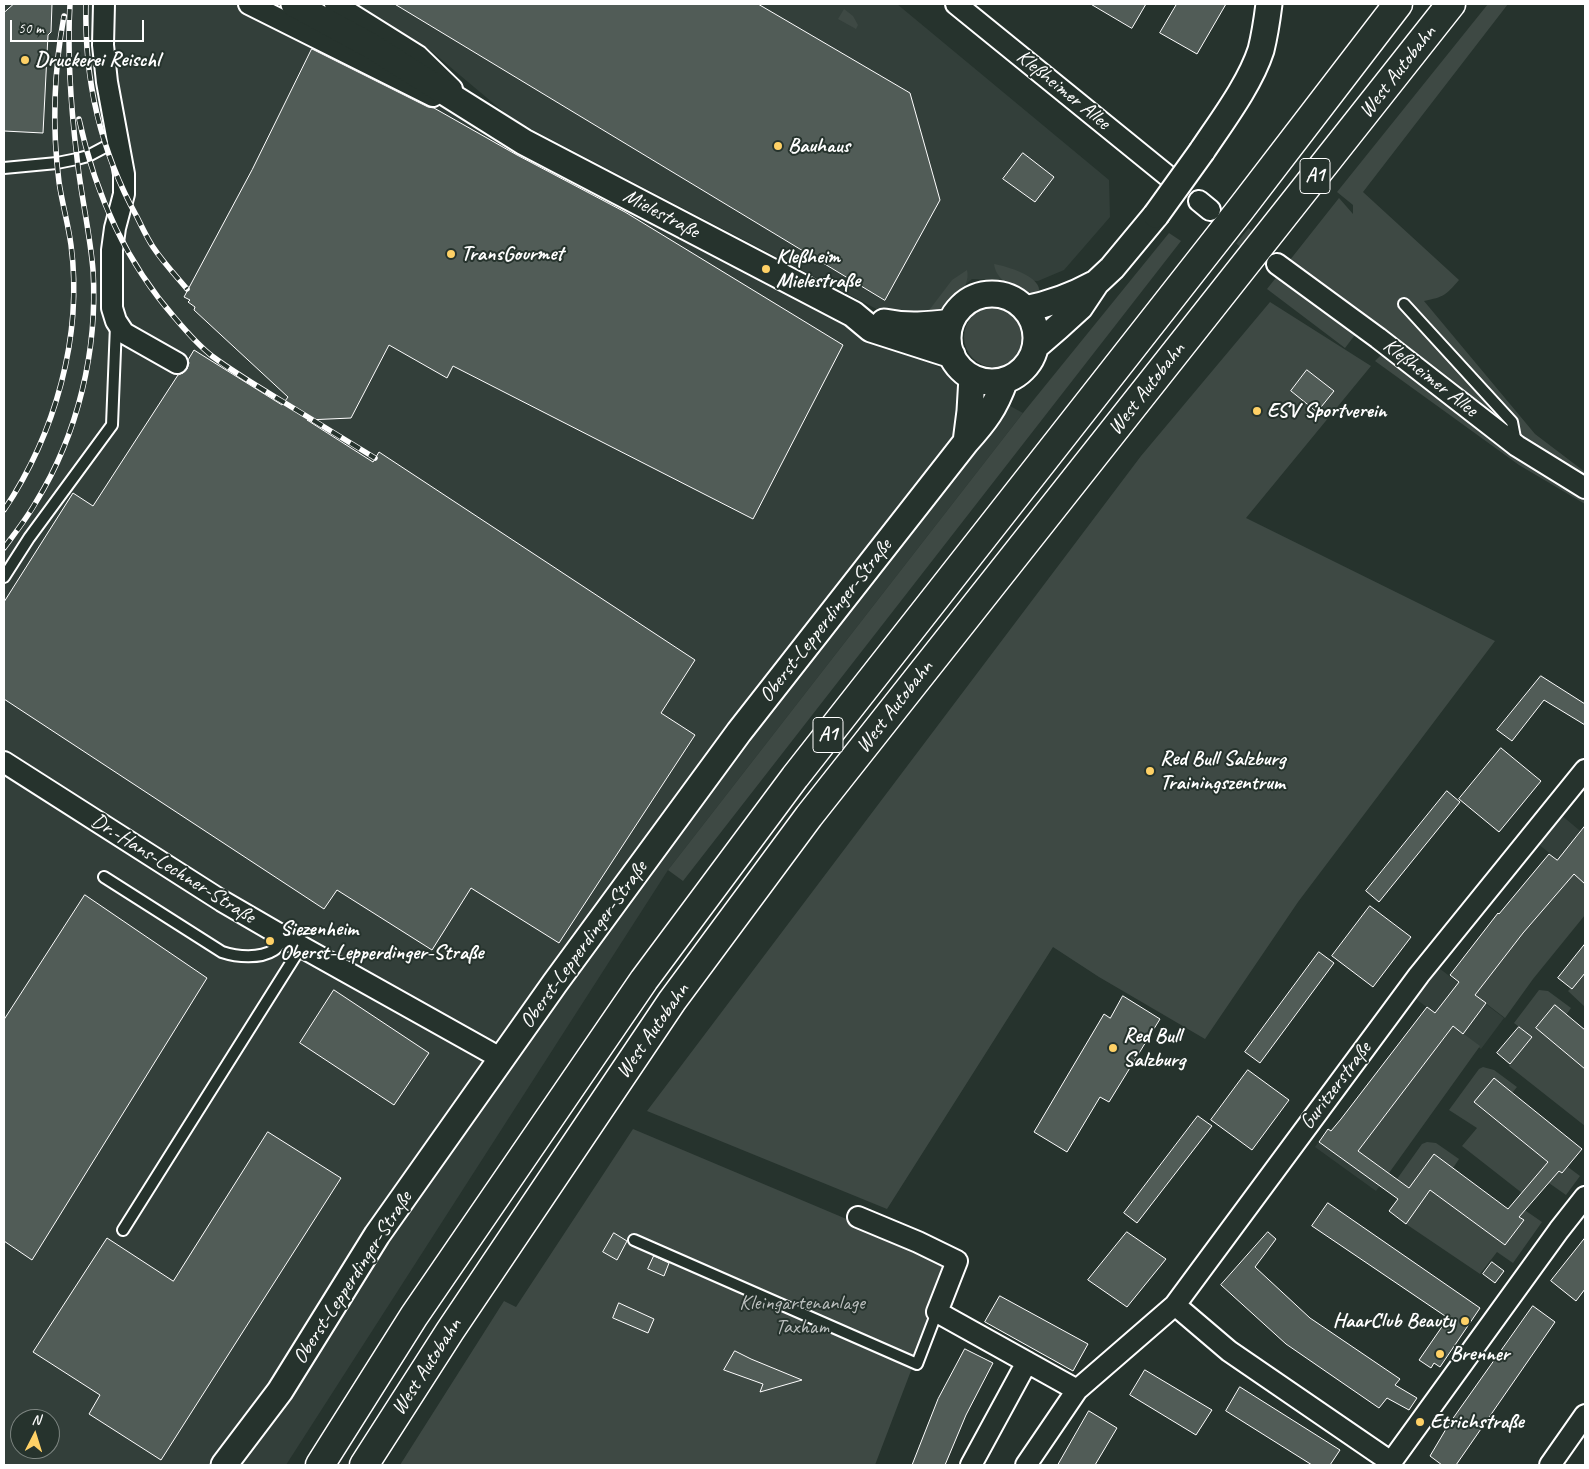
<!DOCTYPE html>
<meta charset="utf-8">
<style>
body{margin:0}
#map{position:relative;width:1589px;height:1469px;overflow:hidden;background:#26332d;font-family:Caveat,sans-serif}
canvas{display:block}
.frame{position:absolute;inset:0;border:5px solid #fff;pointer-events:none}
.north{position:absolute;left:10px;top:1409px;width:50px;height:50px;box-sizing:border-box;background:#26332d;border:1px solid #7d8581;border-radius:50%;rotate:5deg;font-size:14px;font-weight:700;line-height:20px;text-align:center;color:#fff}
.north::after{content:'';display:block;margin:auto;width:18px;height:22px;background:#ffd166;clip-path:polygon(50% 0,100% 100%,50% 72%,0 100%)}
.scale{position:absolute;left:10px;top:20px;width:134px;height:22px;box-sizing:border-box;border:2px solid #fff;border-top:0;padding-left:6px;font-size:15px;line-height:18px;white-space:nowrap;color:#fff;-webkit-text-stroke:4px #26332d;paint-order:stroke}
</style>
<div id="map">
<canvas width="1589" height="1469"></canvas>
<div class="frame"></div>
<div class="north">N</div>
<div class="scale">50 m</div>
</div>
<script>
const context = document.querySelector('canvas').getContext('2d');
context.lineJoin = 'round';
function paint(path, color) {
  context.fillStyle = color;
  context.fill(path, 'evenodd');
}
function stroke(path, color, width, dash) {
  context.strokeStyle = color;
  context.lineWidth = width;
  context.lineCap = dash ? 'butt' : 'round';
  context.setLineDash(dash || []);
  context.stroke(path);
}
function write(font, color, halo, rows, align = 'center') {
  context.font = font + ' Caveat,sans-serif';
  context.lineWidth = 4;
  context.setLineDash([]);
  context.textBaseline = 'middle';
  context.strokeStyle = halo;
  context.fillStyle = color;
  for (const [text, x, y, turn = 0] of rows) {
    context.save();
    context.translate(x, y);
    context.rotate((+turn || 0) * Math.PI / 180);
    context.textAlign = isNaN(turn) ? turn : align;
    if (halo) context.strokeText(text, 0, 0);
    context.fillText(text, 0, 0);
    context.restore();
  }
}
paint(new Path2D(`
 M 4,4 L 272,4 L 1023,413 L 668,870 L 286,1465 L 4,1465 ZM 20,1419 L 50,1419 L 50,1449 L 20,1449 Z
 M 351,4 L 897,4 L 1109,180 L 1110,217 L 1064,270 L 1038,281 L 972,279 L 928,316 L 890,316 L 512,119 L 430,50 Z
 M 1560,814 L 1585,835 L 1585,882 L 1537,843 Z
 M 1439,968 L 1504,1018 L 1481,1049 L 1416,999 Z
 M 1328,1129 L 1389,1173 L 1376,1191 L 1315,1147 Z`), '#333f3a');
paint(new Path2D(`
 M 1488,4 L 1508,4 L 1363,192 L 1459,280 C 1446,295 1444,297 1424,301 L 1535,434 L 1585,472 L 1585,481 L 1528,440 L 1368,318 L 1345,348 L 1267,289 L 1339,198 L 1353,214 L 1353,205 L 1337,192 Z
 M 844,9 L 853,16 L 858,25 L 856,29 L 838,19 Z
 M 1169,233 L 1181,241 L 683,881 L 668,870 L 1023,413 Z
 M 994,264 C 1007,266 1043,277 1039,293 C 1022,294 996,283 994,264 Z
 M 967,270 C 972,290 945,311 927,313 L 952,280 Z
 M 1270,302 L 1371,366 L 1246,518 L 1495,641 L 1298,902 L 1205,1039 L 1099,977 L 1053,947 L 887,1209 L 647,1111 L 1141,456 Z
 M964 337a30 30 0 1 1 60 0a30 30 0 1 1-60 0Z
 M 1385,355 L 1525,460 L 1585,498 L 1585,504 L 1519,465 L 1375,361 L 1380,356 Z
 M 1574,874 L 1585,884 L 1585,915 L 1533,979 L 1505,1018 L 1475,995 L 1523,933 Z
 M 1585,973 L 1585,1007 L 1568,991 L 1571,988 L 1572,989 Z
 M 1539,990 L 1548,991 L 1571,1008 L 1566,1015 L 1537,1028 L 1585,1069 L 1585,1126 L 1509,1066 L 1532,1037 L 1514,1023 Z
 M 1453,1026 L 1480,1046 L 1389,1173 L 1358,1151 Z
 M 1483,1067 L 1494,1070 L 1517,1087 L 1512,1093 L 1494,1078 L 1474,1103 L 1562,1173 L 1568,1167 L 1580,1176 L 1566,1195 L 1549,1183 L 1522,1193 L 1462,1146 L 1477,1128 L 1449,1110 L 1479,1069 Z
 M 633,1129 L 939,1258 L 945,1275 L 916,1353 L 906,1357 L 904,1363 L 912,1368 L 875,1465 L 400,1465 L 504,1301 L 516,1307 Z
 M 1427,1142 L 1436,1143 L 1459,1159 L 1453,1168 L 1434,1154 L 1415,1179 L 1505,1245 L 1523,1220 L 1511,1211 L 1516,1204 L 1542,1222 L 1513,1263 L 1497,1252 L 1480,1274 L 1406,1224 L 1419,1205 L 1392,1186 L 1422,1144 Z`), '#3e4944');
const building = new Path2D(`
 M 14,4 L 52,4 L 51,32 L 48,35 L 43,133 L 4,131 L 4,13 Z
 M 395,4 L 758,4 L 910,93 L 940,200 L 885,300 Z
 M 1091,4 L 1146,4 L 1132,28 Z
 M 1177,4 L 1226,4 L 1197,54 L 1160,33 Z
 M 312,49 L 428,107 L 434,108 L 517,155 L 625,212 L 843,345 L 753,519 L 453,366 L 447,378 L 389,345 L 351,418 L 307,420 L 373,462 L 379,452 L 695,660 L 661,713 L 695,735 L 559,943 L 471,888 L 432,950 L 337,890 L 324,909 L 4,699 L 4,602 L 73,493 L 93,506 L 178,375 L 183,373 L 187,369 L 189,363 L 188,360 L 194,350 L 282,405 L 288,397 L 194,310 L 195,307 L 188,302 L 190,300 L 184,297 L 252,170 Z
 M 1023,153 L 1054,177 L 1035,202 L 1003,179 Z
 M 1307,370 L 1334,391 L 1317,412 L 1291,391 Z
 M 1541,676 L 1585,704 L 1585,725 L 1544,700 L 1512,741 L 1497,730 Z
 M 1501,748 L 1541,781 L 1499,832 L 1459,799 Z
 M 1447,791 L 1460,802 L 1379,902 L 1366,891 Z
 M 1585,826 L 1585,884 L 1574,874 L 1523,933 L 1475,995 L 1486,1003 L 1463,1034 L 1453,1026 L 1358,1151 L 1409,1188 L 1434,1154 L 1508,1209 L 1548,1162 L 1474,1102 L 1494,1078 L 1582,1149 L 1562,1173 L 1559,1171 L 1519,1217 L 1524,1220 L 1505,1245 L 1430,1190 L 1406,1224 L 1389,1211 L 1398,1199 L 1319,1142 L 1328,1129 L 1331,1131 L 1341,1119 L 1427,1007 L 1435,1013 L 1459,982 L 1450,975 L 1498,913 L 1499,914 L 1549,854 L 1557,860 Z
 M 85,895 L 207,978 L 32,1260 L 4,1241 L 4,1020 Z
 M 1370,906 L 1411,937 L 1373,987 L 1332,956 Z
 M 1585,944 L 1585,973 L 1572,989 L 1558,978 Z
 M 1319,952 L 1334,963 L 1260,1063 L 1245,1052 Z
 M 334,990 L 429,1053 L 394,1105 L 300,1043 Z
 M 1123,996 L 1160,1019 L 1109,1102 L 1100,1097 L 1067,1152 L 1034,1132 L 1104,1014 L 1110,1018 Z
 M 1555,1005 L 1585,1030 L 1585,1069 L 1536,1028 Z
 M 1519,1027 L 1532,1037 L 1510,1064 L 1497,1053 Z
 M 1248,1070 L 1289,1100 L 1252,1150 L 1211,1120 Z
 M 1198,1116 L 1212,1126 L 1137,1223 L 1124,1213 Z
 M 268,1132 L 341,1178 L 161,1460 L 89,1414 L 100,1395 L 33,1352 L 107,1238 L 173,1281 Z
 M 1328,1203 L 1480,1308 L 1440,1367 L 1434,1363 L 1431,1368 L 1419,1360 L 1448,1318 L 1312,1226 Z
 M 1127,1232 L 1166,1259 L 1127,1307 L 1088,1280 Z
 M 1268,1232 L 1276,1239 L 1255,1267 L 1310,1318 L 1400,1379 L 1395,1385 L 1417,1398 L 1409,1410 L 1387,1398 L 1379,1408 L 1286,1344 L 1221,1285 Z
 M 614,1233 L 627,1241 L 617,1260 L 603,1252 Z
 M 1585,1238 L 1585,1289 L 1576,1301 L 1551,1281 Z
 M 654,1256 L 669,1263 L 664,1276 L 648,1269 Z
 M 1492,1262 L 1504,1271 L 1495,1283 L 1483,1274 Z
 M 1000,1296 L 1088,1344 L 1073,1371 L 985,1322 Z
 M 619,1303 L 654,1319 L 648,1333 L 613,1318 Z
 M 1533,1306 L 1555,1322 L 1456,1465 L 1442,1465 L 1430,1456 L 1449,1424 Z
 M 965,1349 L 993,1363 L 966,1415 L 945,1465 L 912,1465 L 938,1399 Z
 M 735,1351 L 751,1359 L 802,1380 L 760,1392 L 763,1384 L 724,1370 Z
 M 1145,1370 L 1212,1410 L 1196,1435 L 1130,1395 Z
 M 1240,1387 L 1340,1450 L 1330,1465 L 1312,1465 L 1226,1411 Z
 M 1089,1411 L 1117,1428 L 1095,1465 L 1058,1465 Z`);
paint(building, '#515c57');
stroke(building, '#fff', 1);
stroke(new Path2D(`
 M 1219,217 L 1269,257`), '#3c4742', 20, [20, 10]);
const service = new Path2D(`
 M 4,168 L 57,163 L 77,159 L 88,156 L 105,147 L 119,149
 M 1404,304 L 1512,422 L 1516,443
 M 4,577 L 29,538 L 112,425 L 116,325
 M 104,877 L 222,952 C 237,957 260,959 274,950 C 278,948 281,941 284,937
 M 123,1230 L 301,947
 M 634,1240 L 917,1364 L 937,1312`);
const minor = new Path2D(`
 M 104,4 L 103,45 L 107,82 L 124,174 L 124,194 L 115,228 L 112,250 L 112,308 L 116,321 L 124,333 L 177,363
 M 249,4 L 433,96
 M 335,4 L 418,56 L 452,89
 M 956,4 L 1169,177
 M 1199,201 L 1210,210
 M 1277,264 L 1378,338 L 1517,446 L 1585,488
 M 4,762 L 222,901 L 284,937 L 502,1059
 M 858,1217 L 918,1242 L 957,1261 L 937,1312 L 1077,1390
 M 1175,1305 L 1229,1351 L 1391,1462
 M 971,1465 L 1027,1362
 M 1026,1465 L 1077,1390 L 1175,1305 L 1419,975 L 1585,770
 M 1389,1465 L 1559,1230 L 1585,1197
 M 1550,1465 L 1585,1415`);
const tertiary = new Path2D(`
 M 294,4 L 371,46 L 524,142 L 853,314 L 871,329 L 952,355
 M 1202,151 C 1222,121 1250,84 1261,50 C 1265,34 1267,20 1269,4
 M948 338a44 44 0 1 1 88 0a44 44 0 1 1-88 0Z
 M 1025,309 C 1050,304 1072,296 1094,284
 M 884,322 C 907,327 929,325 951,322
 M 1036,346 L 1058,327 L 1080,307 L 1096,283 L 1112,268 L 1156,215
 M 966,442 L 970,411 L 972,377
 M 224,1465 L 280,1391 L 377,1235 L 555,983 L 739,732 L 966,442 C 985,421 995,408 1005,380`);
const motorway = new Path2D(`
 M 320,1465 L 414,1316 L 644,980 L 795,777 L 1240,210 L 1398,4
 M 364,1465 L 450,1331 L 672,1001 L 809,816 L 1451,4`);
stroke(service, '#fff', 14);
stroke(minor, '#fff', 24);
stroke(tertiary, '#fff', 29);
stroke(motorway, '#fff', 31);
stroke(service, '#26332d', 10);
stroke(minor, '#26332d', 20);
stroke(tertiary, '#26332d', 25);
stroke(motorway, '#26332d', 28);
const rail = new Path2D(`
 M 86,4 C 84,80 100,150 137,217 C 142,227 147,238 153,247 C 163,262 176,276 187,289
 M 79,119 C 95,193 125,261 175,318 C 186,331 198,345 212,356 C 235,373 260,388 285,403 C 315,421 345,440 375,458
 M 4,510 C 55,434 83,337 71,245 C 68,223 62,203 59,182 C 52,127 54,70 64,16
 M 4,548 C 15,533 27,518 36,502 C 78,434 98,350 93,270 C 90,233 81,196 77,158 C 71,108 67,54 70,4`);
stroke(rail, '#fff', 5.5);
stroke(rail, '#26332d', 4, [11]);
const tertiaryBridge = new Path2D(`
 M 1156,215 L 1202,151`);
stroke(tertiaryBridge, '#fff', 29, []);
stroke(tertiaryBridge, '#26332d', 25);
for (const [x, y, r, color] of [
 [25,60,5,"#ffd166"],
 [778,146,5,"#ffd166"],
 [451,254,5,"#ffd166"],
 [766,269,5,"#ffd166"],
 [1257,411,5,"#ffd166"],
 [1150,771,5,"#ffd166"],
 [270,941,5,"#ffd166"],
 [1113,1048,5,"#ffd166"],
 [1465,1321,5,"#ffd166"],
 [1440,1354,5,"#ffd166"],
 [1420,1422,5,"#ffd166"]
]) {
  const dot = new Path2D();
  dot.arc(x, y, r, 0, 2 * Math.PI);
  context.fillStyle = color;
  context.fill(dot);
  stroke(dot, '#26332d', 2);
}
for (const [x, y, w] of [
 [1315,176,30],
 [828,735,30]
]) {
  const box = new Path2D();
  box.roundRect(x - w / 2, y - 17.5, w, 35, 4);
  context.fillStyle = '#26332d';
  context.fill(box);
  stroke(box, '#fff', 1);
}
write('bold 20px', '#fff', null, [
 ["A1",1315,176],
 ["A1",828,735]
]);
write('bold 21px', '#fff', '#26332d', [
 ["Druckerei Reischl",35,60],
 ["Bauhaus",788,146],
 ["TransGourmet",461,254],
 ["Kleßheim",776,257],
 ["Mielestraße",776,281],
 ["ESV Sportverein",1267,411],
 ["Red Bull Salzburg",1160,759],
 ["Trainingszentrum",1160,783],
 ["Siezenheim",280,929],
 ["Oberst-Lepperdinger-Straße",280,953],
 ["Red Bull",1123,1036],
 ["Salzburg",1123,1060],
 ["HaarClub Beauty",1455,1321,"right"],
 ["Brenner",1450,1354],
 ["Etrichstraße",1430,1422]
], 'left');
write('21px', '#fff', '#26332d', [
 ["West Autobahn",1398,72,-52],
 ["Kleßheimer Allee",1063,90,39],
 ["Mielestraße",661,214,28],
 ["Kleßheimer Allee",1430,378,38],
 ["West Autobahn",1147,389,-52],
 ["Oberst-Lepperdinger-Straße",826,621,-52],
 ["West Autobahn",895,707,-52],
 ["Dr.-Hans-Lechner-Straße",173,869,32],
 ["Oberst-Lepperdinger-Straße",584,945,-54],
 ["West Autobahn",653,1031,-55],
 ["Guritzerstraße",1336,1086,-53],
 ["Oberst-Lepperdinger-Straße",353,1278,-57],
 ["West Autobahn",427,1367,-57]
]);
write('21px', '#bbbfbe', '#26332d', [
 ["Kleingartenanlage",802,1303],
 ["Taxham",802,1327]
]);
</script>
